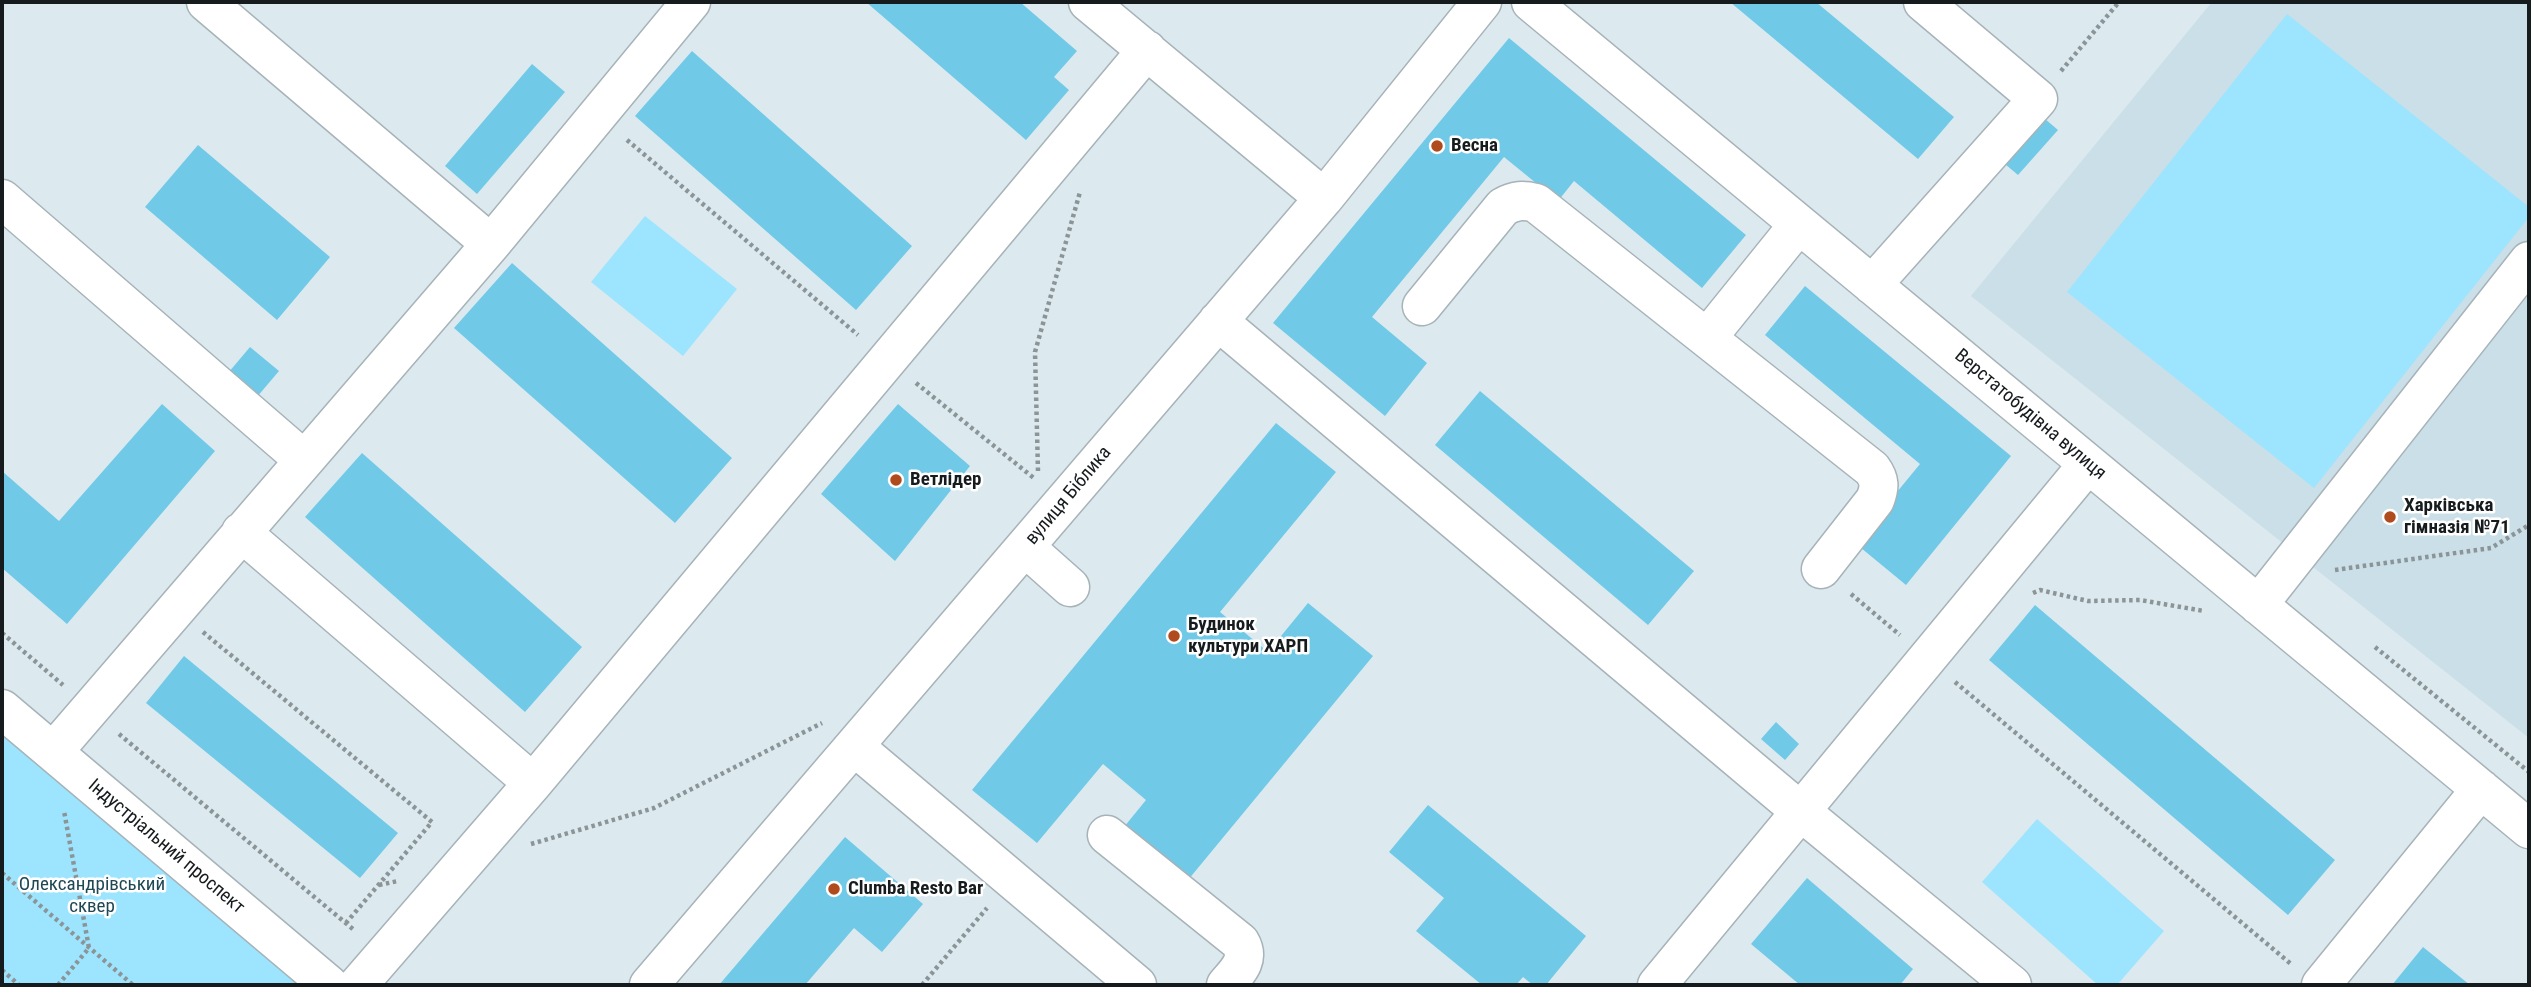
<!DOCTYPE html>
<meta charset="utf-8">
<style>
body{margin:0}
#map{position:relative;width:2531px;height:987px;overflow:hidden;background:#dce9ee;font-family:"Roboto Condensed",sans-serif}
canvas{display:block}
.frame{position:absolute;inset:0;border:4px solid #161b1d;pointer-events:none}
</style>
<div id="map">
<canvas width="2531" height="987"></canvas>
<div class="frame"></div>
</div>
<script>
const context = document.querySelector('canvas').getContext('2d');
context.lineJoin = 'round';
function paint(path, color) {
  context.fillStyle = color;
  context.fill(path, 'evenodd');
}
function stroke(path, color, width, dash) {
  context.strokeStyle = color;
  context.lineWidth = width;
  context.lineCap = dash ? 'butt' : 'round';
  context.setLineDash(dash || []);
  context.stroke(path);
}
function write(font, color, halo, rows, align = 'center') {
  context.font = font + ' "Roboto Condensed",sans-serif';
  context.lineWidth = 5;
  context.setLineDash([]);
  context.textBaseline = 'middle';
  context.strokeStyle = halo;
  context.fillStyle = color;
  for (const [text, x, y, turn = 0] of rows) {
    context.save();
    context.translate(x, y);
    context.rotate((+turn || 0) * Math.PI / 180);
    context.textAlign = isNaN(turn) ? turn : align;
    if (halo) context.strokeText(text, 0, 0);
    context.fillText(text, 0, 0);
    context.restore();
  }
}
paint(new Path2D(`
 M 2212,2 L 2529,2 L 2529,738 L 1971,296 Z`), '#cadfe7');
paint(new Path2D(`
 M 2287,14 L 2529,207 L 2529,217 L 2314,488 L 2067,292 Z
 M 645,216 L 737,289 L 683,356 L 591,282 Z
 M 2,701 L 333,985 L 2,985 Z
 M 2037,819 L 2164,931 L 2117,985 L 2098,985 L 1982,882 Z`), '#9de5fe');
paint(new Path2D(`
 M 866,2 L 1020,2 L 1077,51 L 1054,77 L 1069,90 L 1026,140 Z
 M 1730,2 L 1816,2 L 1954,117 L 1918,159 Z
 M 1509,38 L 1746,235 L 1702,288 L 1574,181 L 1558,201 L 1504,157 L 1372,317 L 1427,363 L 1385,416 L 1273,323 Z
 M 692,51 L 912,246 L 856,310 L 635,116 Z
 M 532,64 L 565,92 L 477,194 L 445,166 Z
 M 2038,113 L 2058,130 L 2018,175 L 1999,159 Z
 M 198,145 L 330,257 L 277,320 L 145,207 Z
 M 512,263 L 732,458 L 675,523 L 454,328 Z
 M 1805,286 L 2011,456 L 1906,585 L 1855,543 L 1920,464 L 1765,335 Z
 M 250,347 L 279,371 L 251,404 L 223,379 Z
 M 1480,391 L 1694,571 L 1648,625 L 1435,445 Z
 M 162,404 L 215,451 L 67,624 L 2,568 L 2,471 L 59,521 Z
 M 898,404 L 970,466 L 895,561 L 821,494 Z
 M 1276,423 L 1336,472 L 1220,612 L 1268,652 L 1308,603 L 1373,656 L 1188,880 L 1124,827 L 1146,800 L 1103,764 L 1037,843 L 972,790 Z
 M 362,453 L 582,647 L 525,712 L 305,517 Z
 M 2035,605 L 2335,860 L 2288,915 L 1989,660 Z
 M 184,656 L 398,833 L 360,878 L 146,703 Z
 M 1776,722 L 1799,744 L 1785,760 L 1761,739 Z
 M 1428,805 L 1586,936 L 1546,985 L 1533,985 L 1523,977 L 1516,985 L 1482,985 L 1416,931 L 1444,898 L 1389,852 Z
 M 845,837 L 923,904 L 882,952 L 854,928 L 805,985 L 719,985 Z
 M 1807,878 L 1913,969 L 1900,985 L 1800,985 L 1751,944 Z
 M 2423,947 L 2470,985 L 2392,985 Z`), '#70cae7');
const minor = new Path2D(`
 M 206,2 L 491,244
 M 1088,2 L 1324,198
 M 1531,2 L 2529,829
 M 2,199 L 304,460
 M 1872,285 L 2038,99 L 1923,2
 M 1422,306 L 1503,207 C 1515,200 1523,200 1536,203 L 1872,469 C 1880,480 1880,487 1875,500 L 1821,569
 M 1218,321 L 1793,805 L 2012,985
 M 1707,338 L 1799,224
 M 241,532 L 533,783
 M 1025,547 L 1070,587
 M 2258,605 L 2529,261
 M 2,709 L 329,985
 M 855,747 L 1137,985
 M 53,752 L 491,244 L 691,2
 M 1107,835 L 1240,942 C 1251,960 1237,972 1226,985
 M 358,985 L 533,783 L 1147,50
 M 649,985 L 1324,198 L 1482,2
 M 1657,985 L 2088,464
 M 2321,985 L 2481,789`);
stroke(minor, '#a6b3b8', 41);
stroke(new Path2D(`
 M 2061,71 L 2119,2
 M 627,140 L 858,335
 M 916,383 L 1035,479
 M 1038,471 L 1035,352 L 1080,192
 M 2335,570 L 2491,548 L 2529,525
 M 2033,593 L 2040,590 L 2088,601 L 2140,600 L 2204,611
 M 1851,594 L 1900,635
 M 203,632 L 432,822 L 346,923
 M 2,633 L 63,685
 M 2375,647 L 2529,772
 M 1955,682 L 2291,964
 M 119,734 L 354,930
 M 531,844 L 654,808 L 822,723
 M 2,873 L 133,985
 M 379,885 L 398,881
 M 2,970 L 19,985
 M 58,985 L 89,948 L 64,811
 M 922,985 L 987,908`), '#8b9598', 4.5, [3.5, 3.5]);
stroke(minor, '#fff', 38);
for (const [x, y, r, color] of [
 [1437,146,7,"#b04b1e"],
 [896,480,7,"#b04b1e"],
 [2390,517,7,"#b04b1e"],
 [1174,636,7,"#b04b1e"],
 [834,889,7,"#b04b1e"]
]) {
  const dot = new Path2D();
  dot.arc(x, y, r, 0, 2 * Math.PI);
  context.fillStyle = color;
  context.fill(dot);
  stroke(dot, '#fff', 2.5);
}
write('bold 19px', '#161b1d', '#fff', [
 ["Весна",1451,146],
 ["Ветлідер",910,480],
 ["Харківська",2404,506],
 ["гімназія №71",2404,528],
 ["Будинок",1188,625],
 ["культури ХАРП",1188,647],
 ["Clumba Resto Bar",848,889]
], 'left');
write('19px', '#161b1d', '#fff', [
 ["Верстатобудівна вулиця",2030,415,40],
 ["вулиця Біблика",1069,496,-50],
 ["Індустріальний проспект",166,847,40]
]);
write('19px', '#1f4754', '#fff', [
 ["Олександрівський",92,885],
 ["сквер",92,907]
]);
</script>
